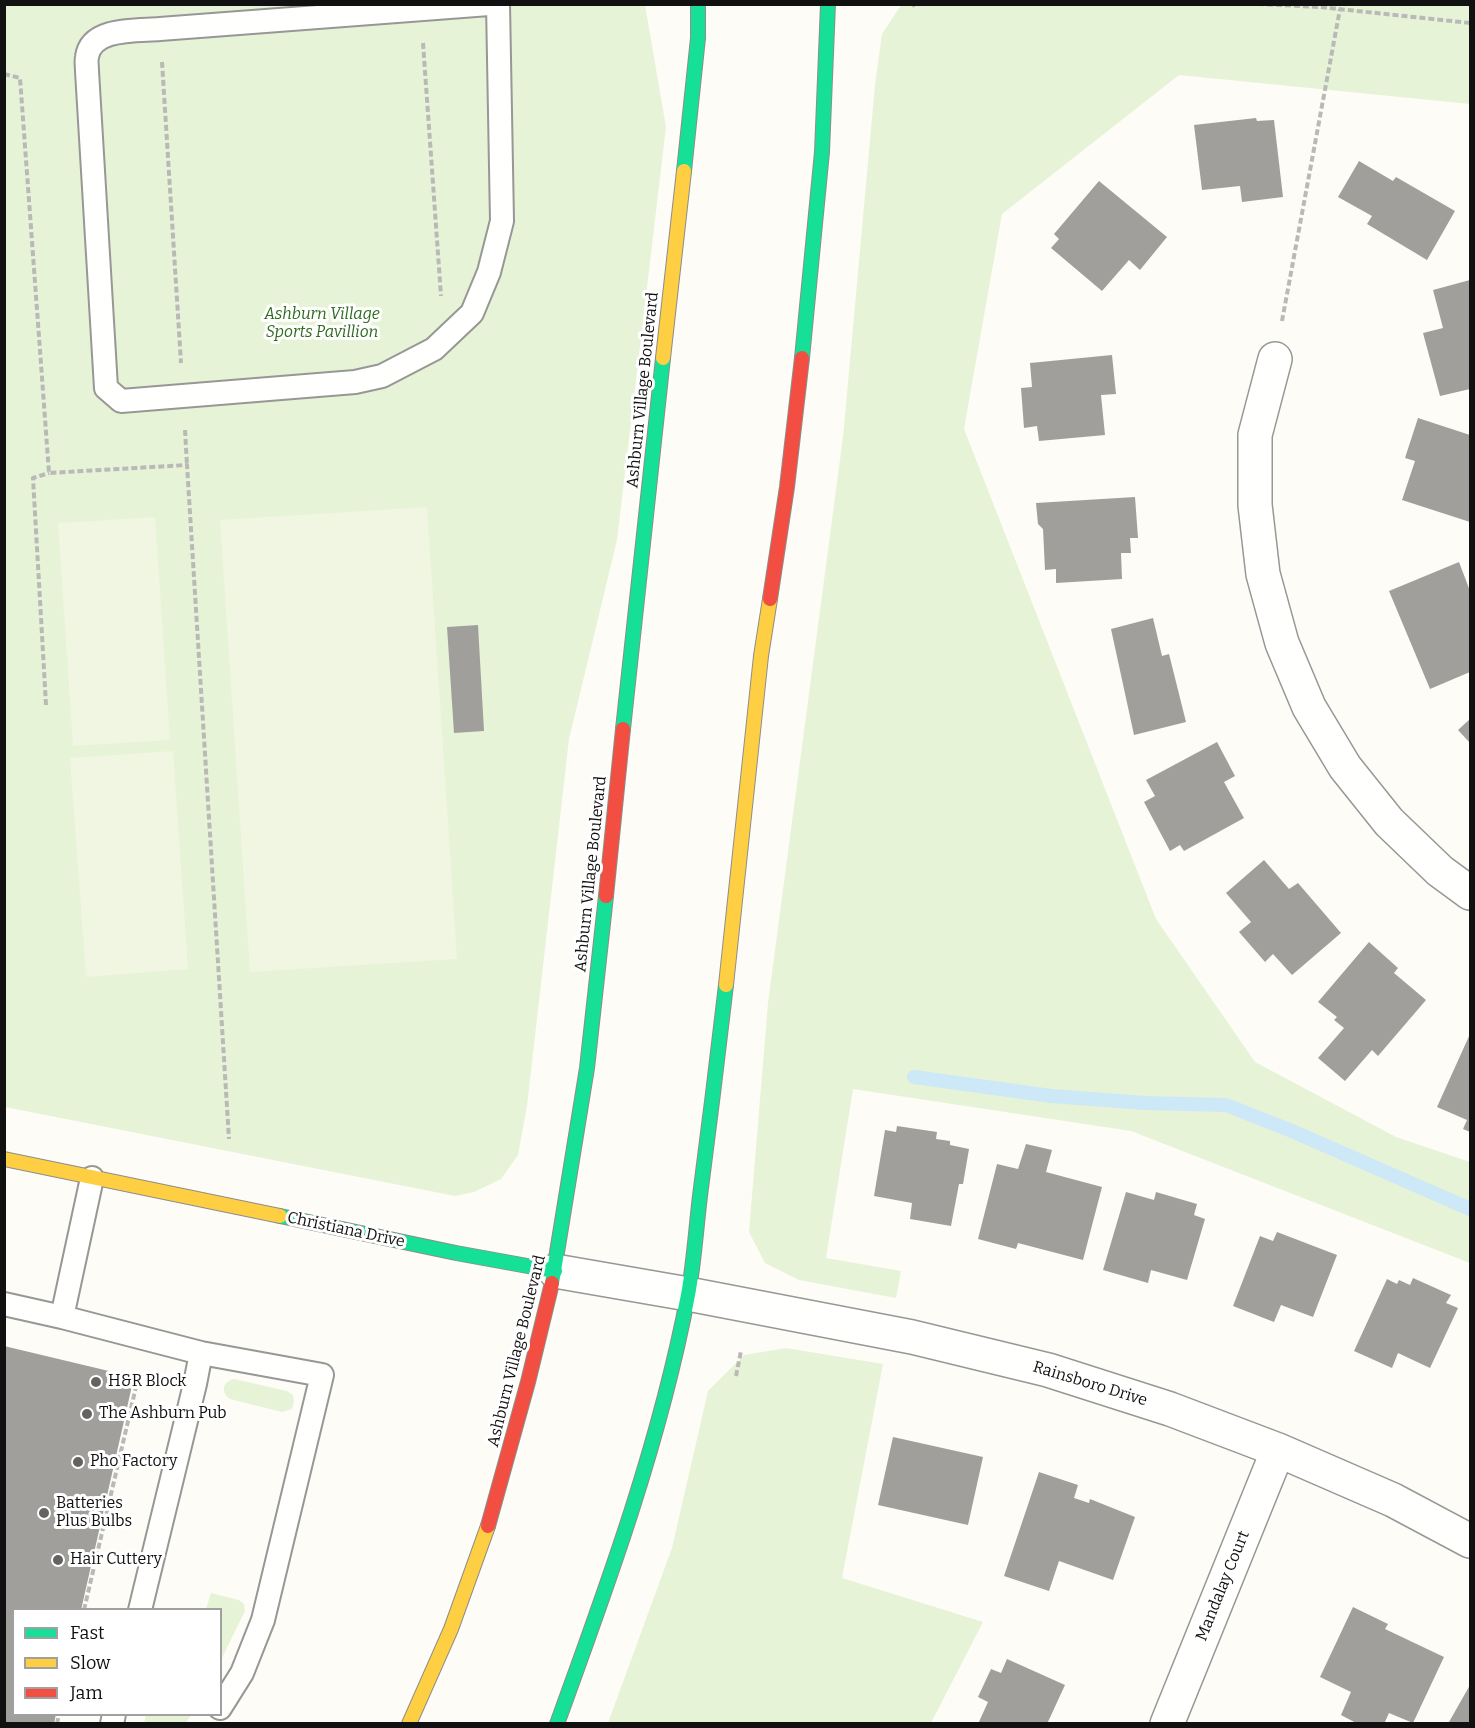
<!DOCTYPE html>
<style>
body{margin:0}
#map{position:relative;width:1475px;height:1728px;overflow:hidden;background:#fdfcf7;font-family:Bitter,serif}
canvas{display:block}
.frame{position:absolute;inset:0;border:6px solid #111;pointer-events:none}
.legend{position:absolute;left:12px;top:1608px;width:210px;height:108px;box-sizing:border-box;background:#fff;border:2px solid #a0a0a0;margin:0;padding:8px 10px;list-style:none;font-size:18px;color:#111}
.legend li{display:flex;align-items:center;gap:12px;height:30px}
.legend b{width:30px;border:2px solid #a0a0a0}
</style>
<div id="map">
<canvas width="1475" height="1728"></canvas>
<div class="frame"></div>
<ul class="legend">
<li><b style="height:8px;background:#16e098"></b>Fast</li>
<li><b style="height:8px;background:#ffcf43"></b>Slow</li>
<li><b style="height:8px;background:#f24e42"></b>Jam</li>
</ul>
</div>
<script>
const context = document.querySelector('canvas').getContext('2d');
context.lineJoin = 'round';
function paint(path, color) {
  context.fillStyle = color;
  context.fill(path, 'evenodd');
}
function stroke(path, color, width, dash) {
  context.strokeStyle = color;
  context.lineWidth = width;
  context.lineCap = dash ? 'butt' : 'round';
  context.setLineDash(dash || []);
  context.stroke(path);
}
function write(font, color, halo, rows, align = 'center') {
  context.font = font + ' Bitter,serif';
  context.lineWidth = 6;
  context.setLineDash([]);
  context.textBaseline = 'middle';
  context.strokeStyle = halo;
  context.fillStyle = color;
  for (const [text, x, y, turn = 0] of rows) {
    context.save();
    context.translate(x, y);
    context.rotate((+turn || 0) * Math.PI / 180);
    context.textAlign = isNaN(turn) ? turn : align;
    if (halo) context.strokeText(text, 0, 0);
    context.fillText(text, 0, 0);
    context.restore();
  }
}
paint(new Path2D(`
 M 4,5 L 645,5 L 666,127 L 617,540 L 569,739 L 527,1106 L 518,1155 L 501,1179 L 474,1192 L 455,1196 L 5,1107 Z
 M 901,5 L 1470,5 L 1470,104 L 1179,75 L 1002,214 L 964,429 L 1156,919 L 1255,1062 L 1396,1137 L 1470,1162 L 1470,1263 L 1131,1131 L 853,1089 L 826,1258 L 901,1271 L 896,1298 L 799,1280 L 765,1263 L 749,1232 L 768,1003 L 843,437 L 875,85 L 882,34 Z
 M 786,1348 L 883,1364 L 842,1578 L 983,1622 L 931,1723 L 608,1723 L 672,1548 L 708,1391 L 744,1355 Z
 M 234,1379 L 287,1391 L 293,1395 L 294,1402 L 292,1409 L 282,1412 L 230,1399 C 220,1392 223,1381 234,1379 Z
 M 211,1593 L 239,1600 L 244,1604 L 245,1611 L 221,1660 L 220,1610 L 206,1609 Z
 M 146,1715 L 146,1714 L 191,1715 L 186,1723 L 144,1723 Z`), '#e7f3d7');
paint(new Path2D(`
 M 427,507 L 457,959 L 250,972 L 220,520 Z
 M 155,517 L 170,740 L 73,746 L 58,523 Z
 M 173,751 L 188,969 L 86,977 L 70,758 Z`), '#f0f6e1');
stroke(new Path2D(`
 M 914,1077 L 1051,1096 L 1146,1103 L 1226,1105 L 1292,1131 L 1470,1209`), '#cde8f7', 14);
paint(new Path2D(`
 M 1256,118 L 1257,121 L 1274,120 L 1283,197 L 1242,202 L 1240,186 L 1202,190 L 1194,125 Z
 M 1359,161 L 1393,181 L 1396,177 L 1455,211 L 1427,260 L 1367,224 L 1372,216 L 1338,197 Z
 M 1099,181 L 1167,237 L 1140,270 L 1129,260 L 1102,291 L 1051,248 L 1059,239 L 1054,234 Z
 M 1470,280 L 1470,389 L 1440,396 L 1423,333 L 1443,328 L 1433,290 Z
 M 1112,355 L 1116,394 L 1101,395 L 1105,435 L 1039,441 L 1037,426 L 1024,428 L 1021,388 L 1032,387 L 1030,363 Z
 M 1418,418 L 1470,435 L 1470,522 L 1402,500 L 1415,461 L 1405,458 Z
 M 1135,497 L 1138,538 L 1130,538 L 1131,553 L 1121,553 L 1122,579 L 1056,583 L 1056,569 L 1045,570 L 1043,529 L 1038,524 L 1036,503 Z
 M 1459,562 L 1470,591 L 1470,672 L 1430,689 L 1389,591 Z
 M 1153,618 L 1162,656 L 1169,654 L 1186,722 L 1134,735 L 1111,629 Z
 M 478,625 L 484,731 L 454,733 L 447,627 Z
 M 1470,719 L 1470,743 L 1458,730 Z
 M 1217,742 L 1235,776 L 1224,782 L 1244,818 L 1184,851 L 1180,845 L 1170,851 L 1144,802 L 1155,796 L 1146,780 Z
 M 1264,860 L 1289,889 L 1298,883 L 1341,933 L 1292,975 L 1273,954 L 1265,962 L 1239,932 L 1251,922 L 1226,893 Z
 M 1369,942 L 1398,968 L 1394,973 L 1426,1000 L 1378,1056 L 1372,1050 L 1345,1081 L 1318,1058 L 1344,1028 L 1334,1020 L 1337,1017 L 1318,1002 Z
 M 1470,1034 L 1470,1132 L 1463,1129 L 1467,1120 L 1437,1107 Z
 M 897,1126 L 937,1132 L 936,1139 L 950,1141 L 950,1145 L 969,1149 L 963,1184 L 959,1184 L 951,1226 L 910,1219 L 912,1203 L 874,1196 L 885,1130 L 896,1132 Z
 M 1026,1144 L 1052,1150 L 1046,1172 L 1102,1187 L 1083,1260 L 1018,1243 L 1016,1249 L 978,1239 L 997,1164 L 1018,1169 Z
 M 1126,1192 L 1154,1200 L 1156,1192 L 1197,1204 L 1194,1215 L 1205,1219 L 1187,1280 L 1151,1270 L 1148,1283 L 1103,1270 Z
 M 1277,1232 L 1337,1255 L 1313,1317 L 1281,1305 L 1274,1322 L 1233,1306 L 1260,1236 L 1273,1241 Z
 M 1413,1278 L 1451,1295 L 1446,1303 L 1458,1308 L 1430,1368 L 1398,1353 L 1392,1368 L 1354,1351 L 1387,1279 L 1397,1284 L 1399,1280 L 1410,1285 Z
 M 4,1346 L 134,1377 L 81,1610 L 14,1610 L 14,1714 L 56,1714 L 54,1724 L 4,1724 Z
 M 893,1437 L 983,1457 L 968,1525 L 878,1505 Z
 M 1039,1472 L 1078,1485 L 1074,1498 L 1089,1503 L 1090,1499 L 1135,1517 L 1113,1580 L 1059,1561 L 1049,1591 L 1004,1576 Z
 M 1353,1607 L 1388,1624 L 1385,1629 L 1444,1657 L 1413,1723 L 1389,1713 L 1384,1724 L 1358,1724 L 1341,1715 L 1351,1692 L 1320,1677 Z
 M 1007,1659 L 1065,1685 L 1047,1724 L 978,1724 L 988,1702 L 978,1697 L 991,1669 L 1001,1673 Z
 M 1470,1685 L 1470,1724 L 1451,1724 L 1449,1722 Z`), '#a19f9c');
const lane = new Path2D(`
 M 489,4 L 160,29 C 137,31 91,27 87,57 C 86,61 87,67 87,71 L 106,388 L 121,401 L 355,382 L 382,376 L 434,349 L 472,313 L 489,272 L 502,221 L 498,4
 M 4,1304 L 62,1317 L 92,1178
 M 62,1317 L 201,1353
 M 140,1610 L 195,1384 L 201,1353 L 322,1375 L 263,1620 L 242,1673 L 220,1708
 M 112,1724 L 114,1714`);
const street = new Path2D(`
 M 1275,359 L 1255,435 L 1255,505 L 1263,574 L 1282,643 L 1309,707 L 1345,767 L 1389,822 L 1440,871 L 1470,893
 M 555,1271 L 688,1294 L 912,1337 L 1048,1370 L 1170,1409 L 1278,1450 L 1393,1500 L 1470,1541
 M 1167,1724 L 1278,1450`);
const fast = new Path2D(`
 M 684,171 L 698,38 L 698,4
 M 802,358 L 822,152 L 828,4
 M 623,729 L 663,358
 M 280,1216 L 456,1253 L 555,1271
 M 552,1283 L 587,1068 L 606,896
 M 557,1724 C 608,1584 660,1442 688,1295 C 694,1263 696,1229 700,1196 C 709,1126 718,1055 726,985`);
const slow = new Path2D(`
 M 663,358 L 684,171
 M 726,985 L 761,656 L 770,599
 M 4,1159 L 280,1216
 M 409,1724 L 451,1629 L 488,1526`);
const jam = new Path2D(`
 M 770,599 L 787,487 L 802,358
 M 606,896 L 623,729
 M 488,1526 L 528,1382 L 552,1283`);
stroke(lane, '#979795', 26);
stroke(street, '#979795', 36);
stroke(fast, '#8e8d8b', 16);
stroke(slow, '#8e8d8b', 16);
stroke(jam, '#8e8d8b', 16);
stroke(new Path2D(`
 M 1258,4 L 1320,7 L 1470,23
 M 912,6 L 915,4
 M 423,43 L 441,296
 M 162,62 L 181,363
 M 4,74 L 20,78 L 49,473 L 187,465 L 229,1139
 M 1282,321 L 1340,9
 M 185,430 L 187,465
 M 46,705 L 33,478 L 49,473
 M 736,1376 L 741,1351
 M 84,1610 L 139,1374 L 136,1373
 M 57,1724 L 59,1714`), '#b9b9b8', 4, [6, 3]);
stroke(lane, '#fffffe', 22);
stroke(street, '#fffffe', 33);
stroke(fast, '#16e098', 14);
stroke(slow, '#ffcf43', 14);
stroke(jam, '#f24e42', 14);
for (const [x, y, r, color] of [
 [96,1382,6,"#646362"],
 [87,1414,6,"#646362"],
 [78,1462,6,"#646362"],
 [44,1513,6,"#646362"],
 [58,1560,6,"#646362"]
]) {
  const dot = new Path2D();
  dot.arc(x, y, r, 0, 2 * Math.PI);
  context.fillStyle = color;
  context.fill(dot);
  stroke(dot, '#fff', 2);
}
write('italic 16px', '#2f6b1f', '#fff', [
 ["Ashburn Village",322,315],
 ["Sports Pavillion",322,333]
]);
write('16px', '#111', '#fff', [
 ["Ashburn Village Boulevard",643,390,-84],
 ["Ashburn Village Boulevard",591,874,-84],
 ["Christiana Drive",346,1230,12],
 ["Ashburn Village Boulevard",517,1351,-76],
 ["Rainsboro Drive",1090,1384,17],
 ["Mandalay Court",1223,1586,-68]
]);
write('16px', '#111', '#fff', [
 ["H&R Block",108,1382],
 ["The Ashburn Pub",99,1414],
 ["Pho Factory",90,1462],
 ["Batteries",56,1504],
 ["Plus Bulbs",56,1522],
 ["Hair Cuttery",70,1560]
], 'left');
</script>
